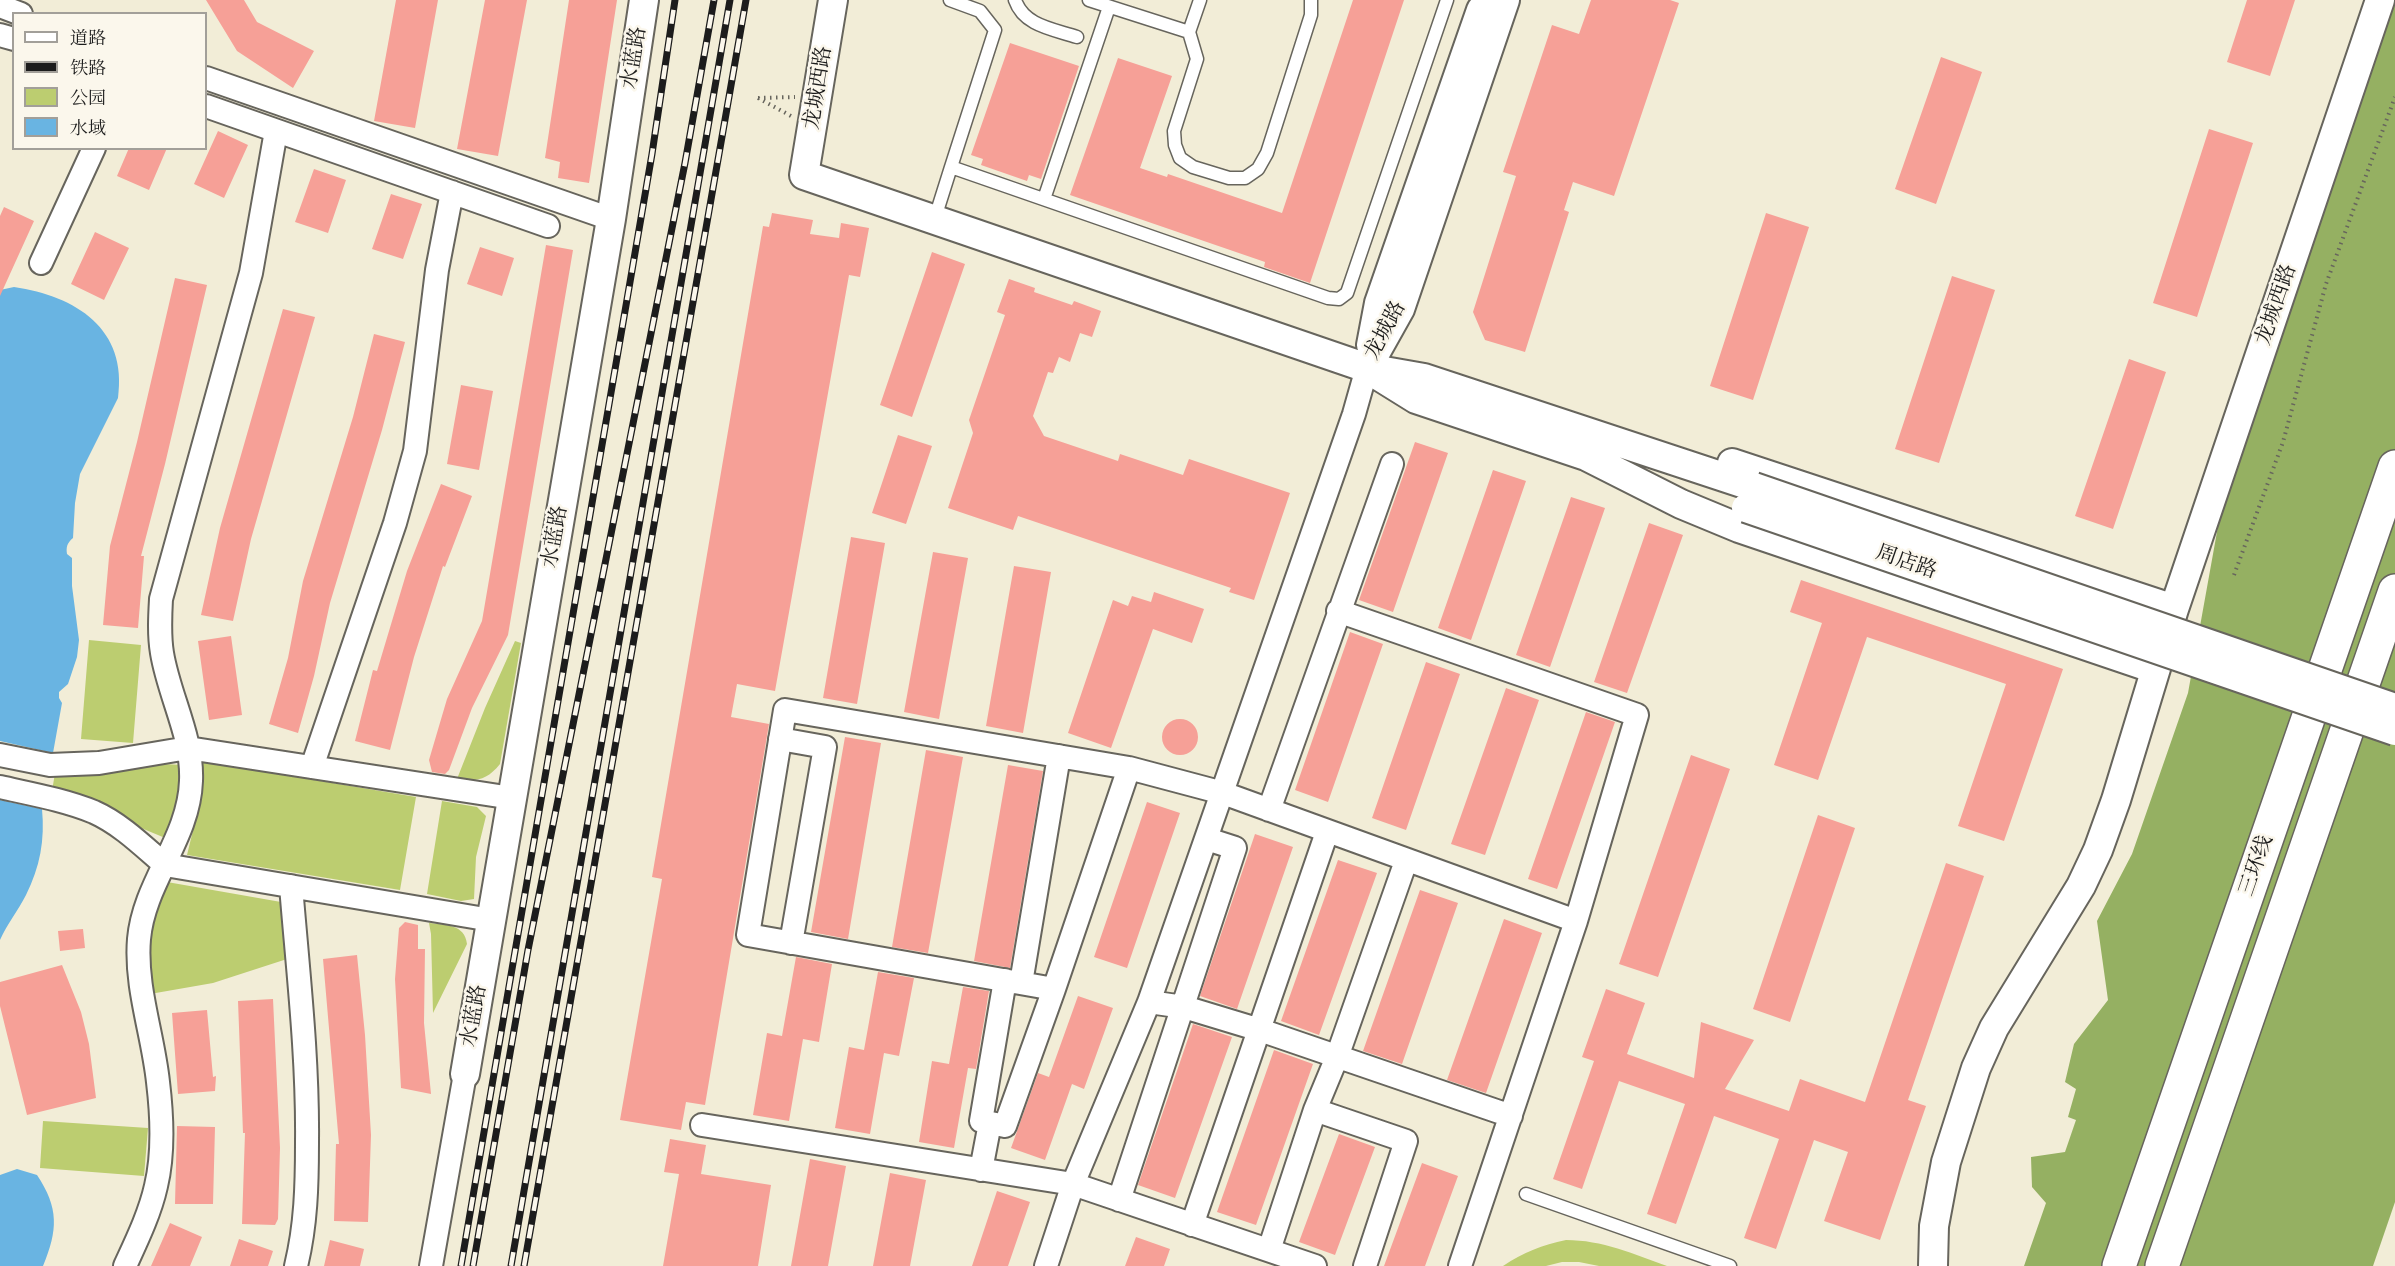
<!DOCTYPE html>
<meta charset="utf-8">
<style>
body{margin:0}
#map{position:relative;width:2395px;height:1266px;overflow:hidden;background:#f2edd7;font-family:Cardo,"Noto Serif SC",serif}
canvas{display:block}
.legend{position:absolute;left:12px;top:12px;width:195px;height:138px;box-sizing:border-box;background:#fbf7ec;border:2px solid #a29f99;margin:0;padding:8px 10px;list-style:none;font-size:18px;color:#1c1c1c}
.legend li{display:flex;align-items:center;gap:12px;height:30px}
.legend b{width:30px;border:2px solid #a29f99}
</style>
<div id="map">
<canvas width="2395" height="1266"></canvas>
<ul class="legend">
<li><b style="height:8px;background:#fff"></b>道路</li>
<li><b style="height:8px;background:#1c1c1c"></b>铁路</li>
<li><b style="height:16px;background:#bccd70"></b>公园</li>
<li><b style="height:16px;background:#69b4e2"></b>水域</li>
</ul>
</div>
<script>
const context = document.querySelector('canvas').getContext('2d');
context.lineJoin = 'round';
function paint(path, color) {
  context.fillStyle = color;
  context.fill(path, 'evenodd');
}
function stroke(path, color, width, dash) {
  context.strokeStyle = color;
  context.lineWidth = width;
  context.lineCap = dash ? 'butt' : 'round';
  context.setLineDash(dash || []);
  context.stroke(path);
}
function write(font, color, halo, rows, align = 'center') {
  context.font = font + ' Cardo,"Noto Serif SC",serif';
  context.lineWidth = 5;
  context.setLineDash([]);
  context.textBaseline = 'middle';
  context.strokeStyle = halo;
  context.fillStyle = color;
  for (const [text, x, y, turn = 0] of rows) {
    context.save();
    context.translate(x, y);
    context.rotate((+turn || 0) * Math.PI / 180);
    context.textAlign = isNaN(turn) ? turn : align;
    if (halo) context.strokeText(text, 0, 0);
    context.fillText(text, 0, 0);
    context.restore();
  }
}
paint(new Path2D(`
 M 89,640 L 141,645 L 133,743 L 81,739 Z
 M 515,641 L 521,643 L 500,764 C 487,780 477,782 457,779 L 485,708 Z
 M 202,761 L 416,797 L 400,890 L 187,855 L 198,810 Z
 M 142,763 L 183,765 L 170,840 L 52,791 L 55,773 Z
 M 442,801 L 477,807 L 486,816 L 476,857 L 474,899 L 461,901 L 427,894 Z
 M 167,882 L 281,902 L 287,959 L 213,983 L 150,994 L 147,938 Z
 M 429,923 C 445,925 465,924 467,944 L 433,1013 L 431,934 Z
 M 43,1121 L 148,1128 L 144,1176 L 40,1168 Z
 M 1566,1240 C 1602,1240 1634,1254 1667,1266 L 1599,1266 L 1579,1262 L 1562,1262 L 1546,1266 L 1503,1266 C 1524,1252 1542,1245 1566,1240 Z`), '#bccd70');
paint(new Path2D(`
 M 2391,0 L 2395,0 L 2395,1202 L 2373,1266 L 2024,1266 L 2046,1203 L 2032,1187 L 2031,1157 L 2065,1152 L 2076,1120 L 2068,1117 L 2076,1089 L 2065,1082 L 2074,1044 L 2108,1000 L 2097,921 L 2132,854 L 2188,693 L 2222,504 Z`), '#95b062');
paint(new Path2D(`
 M 14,287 C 76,296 128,329 118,398 L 80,474 L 75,503 L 73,538 C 67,543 66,547 67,554 L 72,558 L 72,586 L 79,640 L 77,657 L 68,684 L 59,692 L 59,698 L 62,703 L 53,753 L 0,741 L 0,290 Z
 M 0,800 L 42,809 C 45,840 40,867 26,895 C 18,911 7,924 0,940 Z
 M 17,1169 L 37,1175 C 59,1208 58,1230 43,1266 L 0,1266 L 0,1175 Z`), '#69b4e2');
paint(new Path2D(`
 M 206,0 L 244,0 L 257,22 L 314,51 L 293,88 L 237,51 Z
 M 396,0 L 438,0 L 415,128 L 374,121 Z
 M 485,0 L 527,0 L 498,156 L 457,149 Z
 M 569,0 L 617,0 L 589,183 L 558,178 L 560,162 L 545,158 Z
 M 1353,0 L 1404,0 L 1310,283 L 1264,267 L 1265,262 L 1070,195 L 1118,58 L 1172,76 L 1140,168 L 1167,177 L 1168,174 L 1282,213 Z
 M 1591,0 L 1670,0 L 1679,3 L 1614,196 L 1573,182 L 1564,210 L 1569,212 L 1525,352 L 1485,340 L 1473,312 L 1516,176 L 1503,172 L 1552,25 L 1579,34 Z
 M 2247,0 L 2295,0 L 2270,76 L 2227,62 Z
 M 1010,43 L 1079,66 L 1041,179 L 1029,175 L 1027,181 L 981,165 L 983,159 L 971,155 Z
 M 1941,57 L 1982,72 L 1936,204 L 1895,189 Z
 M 2209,129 L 2253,143 L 2197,317 L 2153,303 Z
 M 218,131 L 248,145 L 224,198 L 194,184 Z
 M 129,148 L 167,148 L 149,190 L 117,176 Z
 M 314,169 L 346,180 L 328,233 L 295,222 Z
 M 391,194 L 422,204 L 403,259 L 372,249 Z
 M 4,207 L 34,221 L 0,296 L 0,216 Z
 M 772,213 L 813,220 L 810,234 L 839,238 L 841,223 L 869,228 L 860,277 L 849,275 L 775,691 L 737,684 L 731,717 L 769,724 L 705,1105 L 686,1102 L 681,1130 L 620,1120 L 662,879 L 652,877 L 763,226 L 769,227 Z
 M 1766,213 L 1809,227 L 1753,400 L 1710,386 Z
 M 95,232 L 129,248 L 104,300 L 71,284 Z
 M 546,245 L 573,250 L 508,635 L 472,708 L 449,770 L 445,774 L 432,772 L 429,760 L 447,699 L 482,621 Z
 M 480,247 L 514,258 L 502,296 L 467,284 Z
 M 932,252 L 965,264 L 912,417 L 880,405 Z
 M 1952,276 L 1995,290 L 1939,463 L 1895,449 Z
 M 175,278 L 207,285 L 165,464 L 141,556 L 144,556 L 138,628 L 103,625 L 110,546 L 137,442 Z
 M 1009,279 L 1035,288 L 1034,292 L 1072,305 L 1074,301 L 1101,311 L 1092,337 L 1080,333 L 1070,362 L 1059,357 L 1053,373 L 1048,372 L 1033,416 L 1044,436 L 1118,461 L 1120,454 L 1183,475 L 1189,459 L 1290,493 L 1254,600 L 1229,592 L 1231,588 L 1018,516 L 1013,530 L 948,508 L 973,433 L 969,420 L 1005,315 L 997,312 Z
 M 283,309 L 315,317 L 251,539 L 233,621 L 201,615 L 220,528 Z
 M 374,334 L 405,342 L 382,430 L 330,603 L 314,676 L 298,733 L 269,724 L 288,658 L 303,581 L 353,417 Z
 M 2129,359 L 2166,372 L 2113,529 L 2075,516 Z
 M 461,385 L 493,391 L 479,470 L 447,464 Z
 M 898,435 L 932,446 L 906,524 L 872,513 Z
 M 1415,442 L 1448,453 L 1393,612 L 1359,600 Z
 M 1493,470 L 1526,481 L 1471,640 L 1438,628 Z
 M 441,484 L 472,496 L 445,567 L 443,566 L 414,657 L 390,750 L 355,741 L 373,670 L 377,671 L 407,571 Z
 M 1571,497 L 1605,508 L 1550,667 L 1516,655 Z
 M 1649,523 L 1683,535 L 1627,693 L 1594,682 Z
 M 851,537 L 885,543 L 857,704 L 823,698 Z
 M 933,552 L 968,558 L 939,719 L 904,712 Z
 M 1014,566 L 1051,572 L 1023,733 L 986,726 Z
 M 1801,580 L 2063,669 L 2004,841 L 1958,826 L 2006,684 L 1867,637 L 1818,780 L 1774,765 L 1822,623 L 1790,612 Z
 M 1154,592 L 1204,609 L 1192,643 L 1153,629 L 1111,748 L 1068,733 L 1113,600 L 1128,606 L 1132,596 L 1151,602 Z
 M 1350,632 L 1383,644 L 1328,802 L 1295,790 Z
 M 231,636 L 242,715 L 209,720 L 198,641 Z
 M 1426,662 L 1460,674 L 1406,830 L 1372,818 Z
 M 1506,688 L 1539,700 L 1485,855 L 1451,844 Z
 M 1586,712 L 1615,722 L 1557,889 L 1528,879 Z
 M1162 737a18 18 0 1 1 36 0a18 18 0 1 1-36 0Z
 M 845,737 L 881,743 L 848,939 L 811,932 Z
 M 926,750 L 963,757 L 928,953 L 892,947 Z
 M 1691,755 L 1730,769 L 1658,977 L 1619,964 Z
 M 1008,765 L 1043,771 L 1010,968 L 974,961 Z
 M 1147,802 L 1180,813 L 1127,968 L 1094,957 Z
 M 1818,815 L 1855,828 L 1790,1022 L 1753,1009 Z
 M 1255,834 L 1293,847 L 1237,1009 L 1200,996 Z
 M 1338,860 L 1377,873 L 1319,1035 L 1281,1021 Z
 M 1946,863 L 1984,876 L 1908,1100 L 1926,1106 L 1880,1240 L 1824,1221 L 1848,1152 L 1814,1140 L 1776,1249 L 1744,1238 L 1779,1139 L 1714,1116 L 1676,1224 L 1647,1214 L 1685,1104 L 1619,1081 L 1582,1189 L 1553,1179 L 1594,1061 L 1582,1057 L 1606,989 L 1645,1003 L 1627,1054 L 1694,1078 L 1701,1022 L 1754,1040 L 1725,1089 L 1789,1111 L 1800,1079 L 1865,1102 Z
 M 1420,890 L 1458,903 L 1402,1064 L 1363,1051 Z
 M 1504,919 L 1542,933 L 1486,1093 L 1447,1080 Z
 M 405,922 L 418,925 L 418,949 L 425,949 L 424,1023 L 431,1094 L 401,1088 L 395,979 L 399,928 Z
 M 83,929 L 85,948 L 60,951 L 58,931 Z
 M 357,955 L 365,1035 L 371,1135 L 368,1222 L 334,1221 L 336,1144 L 339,1144 L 323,959 Z
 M 796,957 L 832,964 L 819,1042 L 803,1039 L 789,1121 L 753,1115 L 767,1033 L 782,1036 Z
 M 62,965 L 81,1012 L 89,1044 L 96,1098 L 27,1115 L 0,1006 L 0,982 Z
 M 878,972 L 914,978 L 899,1056 L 884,1053 L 870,1134 L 835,1128 L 849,1047 L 864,1050 Z
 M 963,987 L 989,991 L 976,1069 L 968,1068 L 954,1148 L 919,1142 L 932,1061 L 949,1064 Z
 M 1078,996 L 1113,1008 L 1084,1089 L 1072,1084 L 1045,1160 L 1011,1148 L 1038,1073 L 1049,1077 Z
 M 273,999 L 280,1148 L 278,1219 L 275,1225 L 242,1224 L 245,1133 L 243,1133 L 238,1001 Z
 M 207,1010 L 213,1077 L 216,1076 L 215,1091 L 178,1094 L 172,1013 Z
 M 1193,1024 L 1232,1037 L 1175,1198 L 1138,1185 Z
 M 1274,1050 L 1313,1064 L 1256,1225 L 1217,1212 Z
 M 177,1126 L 215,1127 L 213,1204 L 175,1204 Z
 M 1339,1134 L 1375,1147 L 1335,1255 L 1299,1242 Z
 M 670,1139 L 706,1145 L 701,1174 L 771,1185 L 758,1266 L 663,1266 L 679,1174 L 664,1172 Z
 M 810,1159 L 846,1166 L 828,1266 L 791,1266 Z
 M 1422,1163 L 1458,1176 L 1425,1266 L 1384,1266 Z
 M 890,1173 L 926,1180 L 910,1266 L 873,1266 Z
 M 997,1191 L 1030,1202 L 1008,1266 L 972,1266 Z
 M 170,1223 L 202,1237 L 190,1266 L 151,1266 Z
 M 1136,1237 L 1170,1249 L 1164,1266 L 1125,1266 Z
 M 239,1239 L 273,1251 L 268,1266 L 230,1266 Z
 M 330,1240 L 364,1249 L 360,1266 L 324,1266 Z`), '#f6a097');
const service = new Path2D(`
 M 950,0 L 980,11 L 995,30 L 951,167
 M 1015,0 C 1024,26 1053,29 1077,37
 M 1089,0 L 1189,32 L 1200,0
 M 1189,32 L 1197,59 L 1174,131 L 1175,145 L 1180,158 L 1193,167 L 1229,178 L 1245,178 L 1258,169 L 1267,153 L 1311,15 L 1311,0
 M 1044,199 L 1109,7
 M 934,221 L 951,167 L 1328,298 L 1339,299 L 1347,293 L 1447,0
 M 1526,1194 L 1730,1266`);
const minor = new Path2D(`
 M 0,6 L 21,14
 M 0,35 L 14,39
 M 206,78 L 611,219
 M 206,106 L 548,226
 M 41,263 L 94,148
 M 1338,611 L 1637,715 L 1576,921 L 1460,1266
 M 780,739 L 825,747 L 791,943
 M 0,755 L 50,765 L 99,763 L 188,748 L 512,798
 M 312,767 L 395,523 L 415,451 L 437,270 L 452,192
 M 1129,768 L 1054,989 L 748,935 L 785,710 L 1129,768 L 1223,793 L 1576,921
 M 0,787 C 31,794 65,800 94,812 C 121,824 144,847 165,865 L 491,920
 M 1269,810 L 1392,464
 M 291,886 C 298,972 308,1057 307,1143 C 307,1185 306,1225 296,1266
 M 1005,980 L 981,1121 L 1005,1126 L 1054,989
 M 1021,983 L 1059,756
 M 1149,1002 L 1184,1007 L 1260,1030 L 1511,1116
 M 1315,1110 L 1406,1141 L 1365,1266
 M 702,1125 L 1073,1184 L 1315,1266
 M 981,1170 L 990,1123
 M 1119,1200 L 1235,848 L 1207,839
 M 1192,1225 L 1327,832
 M 1269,1250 L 1315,1110 L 1337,1057 L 1406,861
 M 125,1266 C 137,1240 150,1213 156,1186 C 164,1153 162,1115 158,1082 C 153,1034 135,987 139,939 C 144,882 189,839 191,781 C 193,737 169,696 162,653 C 159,635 160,617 161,599 L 251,273 L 276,131
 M 431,1266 L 465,1074
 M 1046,1266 L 1073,1184 L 1149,1002 L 1354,414 L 1367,368`);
const tertiary = new Path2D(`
 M 833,0 L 804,175 L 1367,368 L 1424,378 L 1754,487
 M 1371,345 L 1379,303 L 1481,10
 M 1367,368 L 1400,309 L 1505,0
 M 1379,376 L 1416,399 L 1604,462
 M 1586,456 L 1681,504 L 1739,528 L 2155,669
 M 1732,463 L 2174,609
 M 465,1074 L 611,219 L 644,0
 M 1933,1266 L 1934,1226 L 1946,1162 L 1976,1068 L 1994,1028 L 2081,886 L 2098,850 L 2116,800 L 2174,609 L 2380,0`);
const trunk = new Path2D(`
 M 2119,1266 L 2395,467
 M 2162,1266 L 2395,591`);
stroke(service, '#67655d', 15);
stroke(minor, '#67655d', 26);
stroke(tertiary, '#67655d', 32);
stroke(trunk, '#67655d', 36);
stroke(new Path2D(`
 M 758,98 L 791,116
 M 758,98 L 795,97
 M 2234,575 L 2283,442 L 2326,284 L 2395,97`), '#67655d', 4, [1.5, 4.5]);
stroke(service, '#fff', 12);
stroke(minor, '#fff', 22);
stroke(tertiary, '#fff', 28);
stroke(trunk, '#fff', 33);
const rail = new Path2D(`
 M 461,1266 L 652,154 L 675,0
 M 473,1266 L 528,950 L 685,163 L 714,0
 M 511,1266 L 730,0
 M 524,1266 L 746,0`);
stroke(rail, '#1c1c1c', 7);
stroke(rail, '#fbf7ec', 4.5, [14]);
const tertiaryBridge = new Path2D(`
 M 1754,487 L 2395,708
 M 1746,508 L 2395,731`);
stroke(tertiaryBridge, '#67655d', 32, []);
stroke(tertiaryBridge, '#fff', 28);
write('21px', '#1c1c1c', '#fbf7ec', [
 ["水蓝路",635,58,-81],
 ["龙城西路",819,88,-81],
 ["龙城西路",2277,305,-71],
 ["龙城路",1386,331,-62],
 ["水蓝路",556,537,-80],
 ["周店路",1906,563,19],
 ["三环线",2257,866,-71],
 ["水蓝路",475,1016,-80]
]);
</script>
